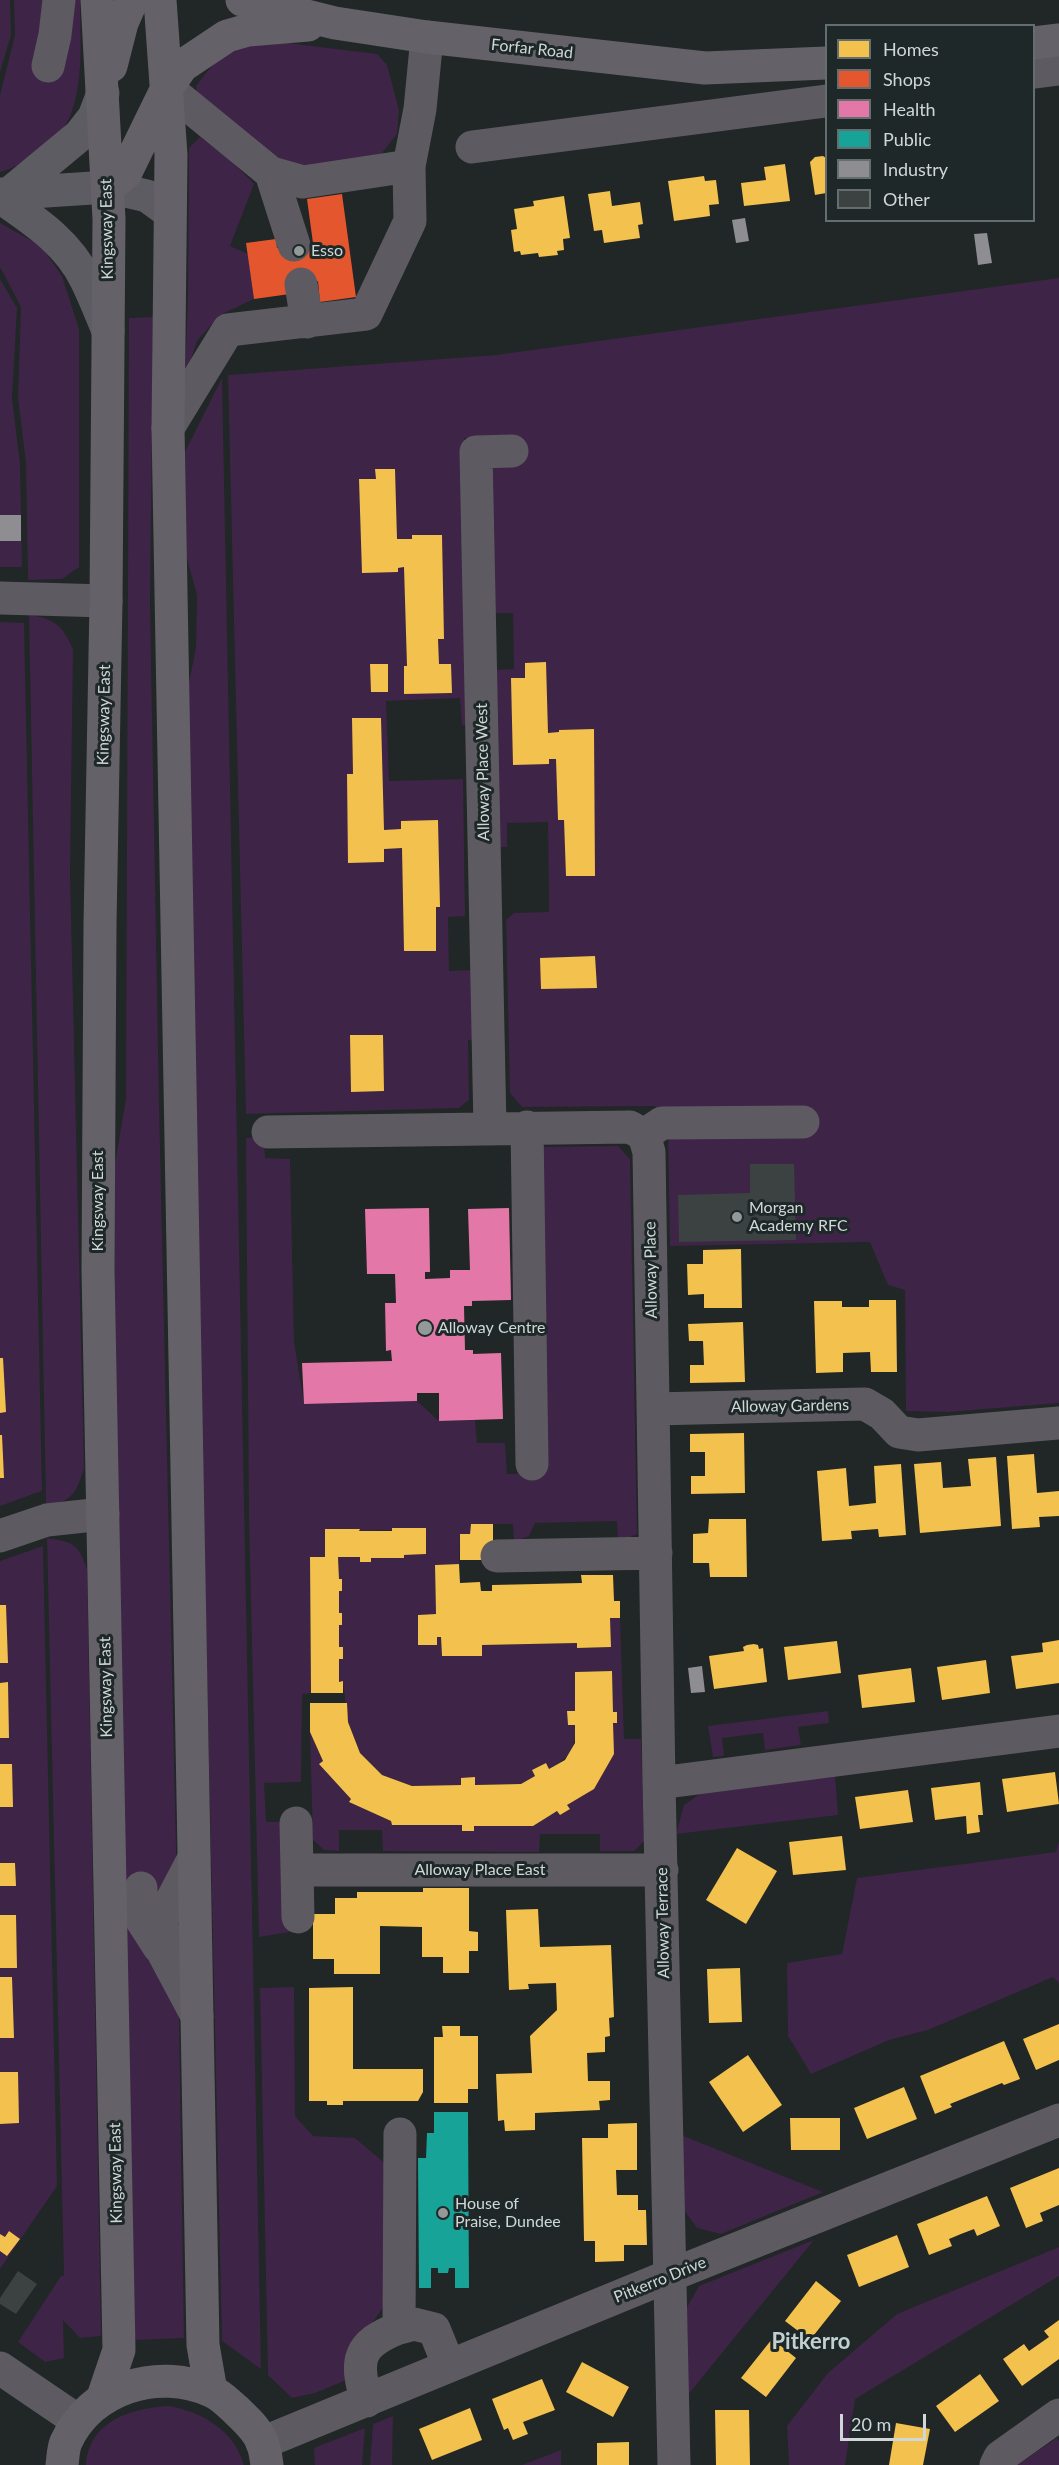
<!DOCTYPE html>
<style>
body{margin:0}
#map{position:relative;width:1059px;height:2465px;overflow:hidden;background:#212626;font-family:Lato,sans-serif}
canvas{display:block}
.legend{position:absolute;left:825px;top:24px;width:210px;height:198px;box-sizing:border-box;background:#1e2829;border:2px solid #656e6f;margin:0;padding:8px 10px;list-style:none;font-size:18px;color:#d0d7d7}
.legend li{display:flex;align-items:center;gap:12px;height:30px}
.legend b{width:30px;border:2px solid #656e6f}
.scale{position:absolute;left:840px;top:2414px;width:86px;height:27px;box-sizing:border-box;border:3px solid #d0d7d7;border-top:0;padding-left:8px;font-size:18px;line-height:21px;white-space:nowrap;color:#d0d7d7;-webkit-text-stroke:4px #1e2829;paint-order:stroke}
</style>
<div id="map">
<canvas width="1059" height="2465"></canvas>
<ul class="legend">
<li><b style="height:16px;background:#f2c14e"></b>Homes</li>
<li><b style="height:16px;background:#e4572e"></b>Shops</li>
<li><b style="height:16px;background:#e377a8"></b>Health</li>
<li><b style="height:16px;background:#17a398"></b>Public</li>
<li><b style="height:16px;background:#8d8d92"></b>Industry</li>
<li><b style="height:16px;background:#3c4141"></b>Other</li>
</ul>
<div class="scale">20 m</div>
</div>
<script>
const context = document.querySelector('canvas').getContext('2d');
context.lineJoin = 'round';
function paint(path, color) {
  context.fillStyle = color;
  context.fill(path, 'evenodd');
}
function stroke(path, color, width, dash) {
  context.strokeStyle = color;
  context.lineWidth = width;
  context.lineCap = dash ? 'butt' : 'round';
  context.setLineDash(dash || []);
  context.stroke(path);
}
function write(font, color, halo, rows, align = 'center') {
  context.font = font + ' Lato,sans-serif';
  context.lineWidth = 6;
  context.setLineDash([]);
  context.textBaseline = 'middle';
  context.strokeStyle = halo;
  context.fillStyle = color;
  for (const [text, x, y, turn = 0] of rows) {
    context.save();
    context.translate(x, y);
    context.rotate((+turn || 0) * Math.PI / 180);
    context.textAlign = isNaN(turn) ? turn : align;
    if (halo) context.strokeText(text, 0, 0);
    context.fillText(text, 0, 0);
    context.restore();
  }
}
paint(new Path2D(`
 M 0,0 L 10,0 L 11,35 L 0,72 Z
 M 14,0 L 80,0 C 80,36 84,76 72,111 C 64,138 26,165 0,172 L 0,95 L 15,35 Z
 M 271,41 L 377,54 L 387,65 L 399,110 L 397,134 L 382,153 L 364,162 L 299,170 L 278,163 L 197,98 L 196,86 C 222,52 228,46 271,41 Z
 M 200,137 L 230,160 L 254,184 L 230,246 L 248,254 L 254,299 L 220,315 L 197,341 L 185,378 L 188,298 L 189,148 Z
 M 0,223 L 41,246 L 62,276 L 79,329 L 79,567 L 62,579 L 28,580 L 26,463 L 18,398 L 21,307 L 0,267 Z
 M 1059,278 L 1059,1403 L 948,1412 L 906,1411 L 905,1290 L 888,1285 L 870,1242 L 670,1246 L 668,1132 L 655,1106 L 522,1107 L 510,1093 L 506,920 L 514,913 L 549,912 L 549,905 L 548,822 L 507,823 L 507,847 L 497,847 L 494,670 L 514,669 L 513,613 L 493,613 L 490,465 L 513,437 L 464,438 L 470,725 L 462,725 L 460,698 L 386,701 L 389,781 L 463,779 L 465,916 L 448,917 L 449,971 L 474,970 L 476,1040 L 468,1040 L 469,1100 L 459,1108 L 246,1114 L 228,375 L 496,355 Z
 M 0,279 L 17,308 L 12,398 L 20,464 L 22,567 L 0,567 Z
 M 153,317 L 150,604 L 159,1105 L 177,1891 L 184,2338 L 135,2340 L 111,1187 L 126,1099 L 129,318 Z
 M 222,378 L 261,2369 L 222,2341 L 185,701 L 196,648 L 197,595 L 181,537 L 183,456 Z
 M 29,614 C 56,621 61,623 73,649 L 70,873 L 84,1469 C 76,1493 72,1502 46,1506 Z
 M 0,622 L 24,623 L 42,1491 L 0,1506 Z
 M 264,1137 L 265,1158 L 290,1159 L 294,1342 L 304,1404 L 417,1401 L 439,1421 L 475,1420 L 477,1443 L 505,1443 L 507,1474 L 544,1473 L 539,1147 L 618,1146 L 630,1159 L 637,1534 L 618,1542 L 617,1521 L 535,1523 L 529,1536 L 514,1541 L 513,1524 L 471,1524 L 470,1534 L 460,1534 L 459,1564 L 435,1565 L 436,1614 L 418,1615 L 418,1645 L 437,1645 L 437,1637 L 441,1637 L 442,1656 L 482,1656 L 482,1645 L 577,1643 L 578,1648 L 611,1647 L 610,1618 L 620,1618 L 624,1739 L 641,1739 L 644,1841 L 634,1851 L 600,1851 L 600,1834 L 540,1834 L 539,1852 L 383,1851 L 382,1830 L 339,1830 L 339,1851 L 324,1850 L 313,1840 L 310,1732 L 323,1761 L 320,1764 L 351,1799 L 349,1802 L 391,1821 L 392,1825 L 462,1825 L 462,1831 L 474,1831 L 474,1826 L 557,1811 L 560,1815 L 570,1809 L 567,1805 L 613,1754 L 613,1723 L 617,1723 L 617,1712 L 613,1712 L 612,1671 L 575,1672 L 575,1711 L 567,1712 L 568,1725 L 575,1725 C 576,1750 570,1757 549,1769 L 546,1763 L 532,1770 L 535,1776 L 521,1784 L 475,1785 L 475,1778 L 461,1778 L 461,1785 L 412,1786 L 382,1775 L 360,1753 L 348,1722 L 343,1682 L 339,1682 L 339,1659 L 343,1658 L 343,1647 L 339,1647 L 339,1625 L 342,1625 L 342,1613 L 339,1613 L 339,1591 L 342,1591 L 342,1579 L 339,1579 L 338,1557 L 360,1557 L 360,1562 L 371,1562 L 371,1558 L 403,1558 L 404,1555 L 426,1554 L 426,1529 L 359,1531 L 359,1529 L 326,1529 L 325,1557 L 310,1557 L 311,1693 L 302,1694 L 301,1782 L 264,1783 L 266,1822 L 284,1822 L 295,1931 L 259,1937 L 249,1519 L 246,1138 Z
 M 47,1538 C 73,1542 78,1543 87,1569 L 101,2336 L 80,2338 L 63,2320 L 64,2358 L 45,2362 L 18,2342 L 61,2276 L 64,2276 Z
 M 43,1546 L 57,2186 L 0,2269 L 0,1561 Z
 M 828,1711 L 829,1723 L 798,1727 L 801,1745 L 765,1750 L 763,1733 L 722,1738 L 724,1756 L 713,1757 L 708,1726 Z
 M 835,1775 L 838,1815 L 676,1834 L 684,1805 L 704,1791 Z
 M 1059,1841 L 1059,1983 L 1053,1977 L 928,2030 L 889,2040 L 811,2074 L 788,2036 L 787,1963 L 842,1954 L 857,1878 L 1056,1852 Z
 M 294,1987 L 295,2116 L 313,2136 L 355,2138 L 388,2166 L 388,2300 L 351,2354 L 349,2379 L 315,2393 L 292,2398 L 268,2375 L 260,1988 Z
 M 681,2135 L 823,2192 L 721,2234 L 697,2228 L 684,2210 Z
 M 814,2240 L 687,2396 L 685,2311 L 699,2286 Z
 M 1059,2247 L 1059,2276 L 855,2399 L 845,2465 L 789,2465 L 787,2426 L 828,2373 L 897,2314 Z
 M 169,2406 C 202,2412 234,2430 244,2465 L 86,2465 C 89,2421 131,2408 169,2406 Z
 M 393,2416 L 392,2465 L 370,2465 L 373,2424 Z
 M 365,2428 L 362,2465 L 315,2465 L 314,2448 Z
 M 1057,2438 L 1059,2441 L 1059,2465 L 1017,2465 Z
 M 561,2450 L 561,2465 L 522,2465 Z`), '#3e2446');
paint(new Path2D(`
 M 823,156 L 826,158 L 826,193 L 815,195 L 810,162 L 815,157 Z
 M 785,164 L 790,201 L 744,206 L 741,183 L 766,180 L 764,167 Z
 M 704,176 L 705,181 L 716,180 L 719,204 L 709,205 L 710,216 L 674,221 L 668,181 Z
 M 610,191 L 612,206 L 640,202 L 643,224 L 638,225 L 640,238 L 604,243 L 602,230 L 594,231 L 588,194 Z
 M 564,196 L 570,238 L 563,239 L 564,250 L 557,251 L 558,255 L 539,257 L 538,253 L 521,255 L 520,251 L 514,252 L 511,230 L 517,229 L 514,209 L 534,206 L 533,201 Z
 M 375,469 L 395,469 L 397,539 L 412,539 L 412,535 L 442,535 L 444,639 L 438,639 L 439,664 L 451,664 L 452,693 L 404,694 L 404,666 L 407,666 L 404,567 L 398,568 L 398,572 L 362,573 L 359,479 L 376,479 Z
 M 546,662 L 548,733 L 559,732 L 559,730 L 594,729 L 595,876 L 566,876 L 564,820 L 558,820 L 556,759 L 549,759 L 549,764 L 513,765 L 511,678 L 525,678 L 525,663 Z
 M 370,664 L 388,664 L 388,692 L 371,692 Z
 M 352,718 L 381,718 L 384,830 L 401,829 L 401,821 L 438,820 L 440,907 L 436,907 L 436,951 L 404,951 L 402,848 L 384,849 L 384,862 L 348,863 L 347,774 L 353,774 Z
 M 595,956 L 597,988 L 541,989 L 540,958 Z
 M 350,1035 L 383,1035 L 384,1091 L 351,1092 Z
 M 741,1249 L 742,1308 L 704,1308 L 704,1294 L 688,1295 L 687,1264 L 703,1264 L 703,1250 Z
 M 869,1300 L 896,1300 L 897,1372 L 871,1372 L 870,1352 L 843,1353 L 843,1372 L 816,1373 L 814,1301 L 842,1301 L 842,1307 L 869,1307 Z
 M 743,1322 L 745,1382 L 690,1383 L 690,1365 L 704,1365 L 703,1341 L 689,1341 L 688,1324 Z
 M 0,1358 L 3,1358 L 6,1412 L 0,1413 Z
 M 744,1433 L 745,1493 L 691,1494 L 691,1476 L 705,1476 L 705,1452 L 690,1452 L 690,1434 Z
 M 0,1435 L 2,1435 L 4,1478 L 0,1478 Z
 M 1034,1454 L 1037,1493 L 1059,1491 L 1059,1516 L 1039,1517 L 1040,1527 L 1012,1529 L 1007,1456 Z
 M 996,1457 L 1001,1526 L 920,1533 L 914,1464 L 941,1462 L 943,1488 L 971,1486 L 968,1459 Z
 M 901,1464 L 906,1535 L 879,1537 L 878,1529 L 851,1531 L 852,1539 L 822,1541 L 817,1471 L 846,1468 L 849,1506 L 876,1503 L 874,1466 Z
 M 709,1519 L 746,1519 L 747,1577 L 710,1577 L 709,1563 L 693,1563 L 693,1534 L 708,1533 Z
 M 471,1524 L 493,1524 L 493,1560 L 460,1560 L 460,1534 L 470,1534 Z
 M 392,1528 L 426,1528 L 426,1554 L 404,1555 L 404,1558 L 371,1558 L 371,1562 L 360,1562 L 360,1557 L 338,1557 L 339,1579 L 342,1579 L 342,1591 L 339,1591 L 339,1613 L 342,1613 L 342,1625 L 339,1625 L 339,1647 L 343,1647 L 343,1659 L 339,1659 L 339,1682 L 343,1681 L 343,1693 L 311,1693 L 310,1557 L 325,1557 L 325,1529 L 360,1529 L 359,1531 L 392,1531 Z
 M 459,1564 L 460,1583 L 480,1582 L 481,1591 L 492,1591 L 492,1585 L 582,1583 L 581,1575 L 613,1575 L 614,1601 L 620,1601 L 620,1618 L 610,1618 L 611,1647 L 577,1648 L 577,1643 L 482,1645 L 482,1656 L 442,1656 L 441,1637 L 437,1637 L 437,1645 L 418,1645 L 418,1615 L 436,1614 L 435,1565 Z
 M 0,1605 L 6,1605 L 8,1663 L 0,1663 Z
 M 1059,1640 L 1059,1683 L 1016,1689 L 1011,1656 L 1043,1652 L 1042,1643 Z
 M 837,1641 L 841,1673 L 788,1680 L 784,1647 Z
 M 754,1644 L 758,1645 L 759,1649 L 763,1648 L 767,1682 L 714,1689 L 709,1656 L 744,1651 L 743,1647 L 747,1645 Z
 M 986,1660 L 990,1693 L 942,1700 L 937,1667 Z
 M 911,1668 L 915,1702 L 862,1708 L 858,1675 Z
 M 612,1671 L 613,1712 L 617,1712 L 617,1723 L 613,1723 L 614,1754 L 594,1789 L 567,1805 L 570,1809 L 560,1815 L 557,1811 L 533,1826 L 474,1826 L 474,1831 L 462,1831 L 462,1825 L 392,1825 L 391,1821 L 349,1802 L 351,1799 L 319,1764 L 323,1761 L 310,1732 L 310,1703 L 347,1703 L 348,1722 L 360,1753 L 382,1775 L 412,1786 L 461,1785 L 461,1778 L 475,1777 L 475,1785 L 521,1784 L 535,1776 L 532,1770 L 546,1763 L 549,1769 L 565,1760 L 575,1743 L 575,1725 L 568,1725 L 567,1711 L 575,1711 L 575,1672 Z
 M 8,1682 L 9,1738 L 0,1738 L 0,1683 Z
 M 0,1764 L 12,1764 L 13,1807 L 0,1807 Z
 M 1055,1772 L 1059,1804 L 1007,1812 L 1002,1779 Z
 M 980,1782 L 983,1815 L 978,1815 L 980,1832 L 967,1834 L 966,1816 L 935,1820 L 931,1788 Z
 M 908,1790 L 913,1822 L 860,1829 L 855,1797 Z
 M 842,1836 L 846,1870 L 793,1875 L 789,1842 Z
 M 737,1848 L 777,1871 L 746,1924 L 706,1900 Z
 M 0,1863 L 15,1863 L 16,1886 L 0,1886 Z
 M 423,1888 L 469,1888 L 469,1931 L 478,1932 L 478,1951 L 469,1951 L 469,1973 L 443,1973 L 443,1957 L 422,1957 L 422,1927 L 380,1926 L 380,1974 L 334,1974 L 334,1959 L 313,1959 L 313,1914 L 335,1914 L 335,1898 L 357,1898 L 357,1892 L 423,1892 Z
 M 538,1909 L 540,1947 L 611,1945 L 614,2017 L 609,2018 L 610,2036 L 605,2037 L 605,2052 L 587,2053 L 588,2081 L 610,2081 L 610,2100 L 599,2101 L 600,2110 L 535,2113 L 535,2130 L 505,2131 L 504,2120 L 498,2121 L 496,2074 L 532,2073 L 530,2036 L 557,2010 L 556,1983 L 528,1984 L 529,1989 L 509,1990 L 506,1910 Z
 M 0,1915 L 16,1915 L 17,1968 L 0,1968 Z
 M 740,1968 L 742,2022 L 709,2023 L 707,1969 Z
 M 0,1977 L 12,1977 L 14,2038 L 0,2038 Z
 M 353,1987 L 353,2069 L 423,2069 L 423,2092 L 418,2101 L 343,2101 L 343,2105 L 327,2105 L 327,2101 L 309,2101 L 309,1988 Z
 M 1059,2024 L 1059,2060 L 1036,2070 L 1023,2039 Z
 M 442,2026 L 460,2026 L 460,2036 L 478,2036 L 478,2089 L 468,2089 L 468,2103 L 434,2103 L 434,2037 L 443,2037 Z
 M 1004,2041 L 1020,2079 L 1004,2085 L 1002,2083 L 950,2104 L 952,2107 L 935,2114 L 920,2076 Z
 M 748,2055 L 782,2105 L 743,2132 L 709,2082 Z
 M 0,2072 L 18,2072 L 19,2123 L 0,2124 Z
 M 904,2087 L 917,2119 L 867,2139 L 854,2108 Z
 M 790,2118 L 840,2118 L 840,2150 L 791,2150 Z
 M 637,2123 L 637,2170 L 616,2170 L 617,2195 L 638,2195 L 638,2210 L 646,2210 L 647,2245 L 624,2245 L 624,2261 L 595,2262 L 595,2241 L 584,2241 L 582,2138 L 608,2138 L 608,2124 Z
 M 1059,2168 L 1059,2205 L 1040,2213 L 1043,2221 L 1026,2228 L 1010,2188 Z
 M 987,2196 L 1000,2226 L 977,2236 L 974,2229 L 961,2234 L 949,2239 L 952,2246 L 929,2255 L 917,2224 Z
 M 9,2231 L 20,2239 L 7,2256 L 0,2251 L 0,2234 L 5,2237 Z
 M 897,2235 L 909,2267 L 859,2287 L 847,2255 Z
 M 816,2281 L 841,2301 L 810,2340 L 785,2321 Z
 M 1059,2320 L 1059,2359 L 1022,2386 L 1003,2359 L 1024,2344 L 1029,2351 L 1049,2337 L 1044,2331 Z
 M 772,2339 L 796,2358 L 766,2397 L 741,2378 Z
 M 582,2362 L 629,2387 L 613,2417 L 566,2392 Z
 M 980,2374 L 999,2401 L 955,2432 L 936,2406 Z
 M 542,2379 L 555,2410 L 523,2422 L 528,2434 L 513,2440 L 508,2428 L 504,2430 L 492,2399 Z
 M 470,2408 L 482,2440 L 432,2460 L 419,2429 Z
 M 715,2410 L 749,2410 L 750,2465 L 716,2465 Z
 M 896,2423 L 930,2429 L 923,2465 L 889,2465 Z
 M 629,2442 L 629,2465 L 597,2465 L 597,2443 Z`), '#f2c14e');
paint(new Path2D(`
 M 342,194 L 356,297 L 320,302 L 318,281 L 288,285 L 290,294 L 254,299 L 246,243 L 276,239 L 277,248 L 313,243 L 307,199 Z`), '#e4572e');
paint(new Path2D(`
 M 429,1208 L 430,1272 L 425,1272 L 425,1279 L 450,1278 L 450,1270 L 470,1270 L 468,1209 L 509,1208 L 511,1300 L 472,1301 L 472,1306 L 464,1306 L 465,1350 L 473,1350 L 473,1354 L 501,1353 L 503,1419 L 439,1421 L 439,1393 L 417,1393 L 417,1401 L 304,1404 L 302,1363 L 392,1361 L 391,1350 L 386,1351 L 385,1303 L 396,1303 L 395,1274 L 367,1274 L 365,1209 Z`), '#e377a8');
paint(new Path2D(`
 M 434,2112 L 468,2112 L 469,2288 L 455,2288 L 455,2268 L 449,2268 L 448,2273 L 438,2273 L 438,2268 L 431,2268 L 431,2288 L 419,2288 L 418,2158 L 426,2158 L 427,2133 L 434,2133 Z`), '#17a398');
paint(new Path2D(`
 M 745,218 L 749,241 L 736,243 L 732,220 Z
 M 987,233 L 992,263 L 978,265 L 974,234 Z
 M 0,515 L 21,515 L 21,541 L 0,541 Z
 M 702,1666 L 705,1692 L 691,1693 L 688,1668 Z`), '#8d8d92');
paint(new Path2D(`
 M 750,1164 L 794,1164 L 796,1240 L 679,1242 L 678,1195 L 750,1193 Z
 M 18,2271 L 37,2284 L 16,2314 L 0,2304 L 0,2298 Z`), '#3c4141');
stroke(new Path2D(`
 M 48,66 L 55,35 L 59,0
 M 1034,72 L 1059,69
 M 167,88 L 271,173 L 303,182 L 409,166 L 420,109 L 427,37
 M 472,147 L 826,101
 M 271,173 L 294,245
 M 301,284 L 307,322
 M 168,428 L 228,330 L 366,314 L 410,221 L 409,166
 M 0,598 L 106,601
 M 527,1127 L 532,1464
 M 490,1128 L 476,452 L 512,451
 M 268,1132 L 630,1127 L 644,1135 L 649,1152 L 659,1783
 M 644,1135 L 662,1123 L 803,1122
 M 654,1409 L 865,1404 L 882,1414 L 899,1432 L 918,1435 L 1059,1423
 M 0,1536 L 47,1520 L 103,1514
 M 497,1556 L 656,1553
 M 296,1823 L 298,1917
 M 194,1858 L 162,1919 L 164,1954 L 197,2016
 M 297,1870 L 662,1870
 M 141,1888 L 141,1919 L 159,1947
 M 399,2328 L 414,2324 L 434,2329 L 449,2366
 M 0,2368 L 78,2421
 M 367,2401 C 354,2360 358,2344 399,2328 L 400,2134
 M 262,2443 L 671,2275 L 1059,2120
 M 674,2465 L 659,1783 L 1059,1731
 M 996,2465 L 1000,2457 L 1059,2415`), '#5d5b61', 33);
stroke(new Path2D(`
 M 10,193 L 80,135 L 94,117 L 103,93
 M 0,194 L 108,187 L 147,196 L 169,212
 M 0,197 C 33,220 68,242 86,280 C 94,296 101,314 108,331`), '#5d5c62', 33);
stroke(new Path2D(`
 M 97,0 L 109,219 L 106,601 L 100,924 L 98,1270 L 119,2350 L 102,2400
 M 160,0 L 171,155 L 168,428 L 203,2345 L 211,2391
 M 242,0 L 335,23 L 427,37 L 705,68 L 826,63
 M 1034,43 L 1059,40
 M 111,66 L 122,23 L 132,0
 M 108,187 L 125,174 L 167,88 L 182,66 L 227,36 L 248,30 L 308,25
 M 62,2465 C 63,2458 63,2449 66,2442 C 90,2388 158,2367 211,2391 C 221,2395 228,2403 236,2410 C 246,2420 257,2429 262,2442 C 265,2449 266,2458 267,2465`), '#646268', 33);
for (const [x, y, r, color] of [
 [299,251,6,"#939999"],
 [737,1217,6,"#939999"],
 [425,1328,8,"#939999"],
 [443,2213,6,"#939999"]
]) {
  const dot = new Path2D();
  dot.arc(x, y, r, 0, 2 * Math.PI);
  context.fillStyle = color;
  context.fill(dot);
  stroke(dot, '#1e2829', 2);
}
write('16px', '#d0d7d7', '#1e2829', [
 ["Forfar Road",532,49,6],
 ["Kingsway East",107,229,-91],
 ["Kingsway East",104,715,-89],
 ["Alloway Place West",483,772,-91],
 ["Kingsway East",98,1201,-90],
 ["Alloway Place",651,1270,-91],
 ["Alloway Gardens",790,1406,-1],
 ["Kingsway East",106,1687,-91],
 ["Alloway Place East",480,1870],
 ["Alloway Terrace",663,1923,-91],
 ["Kingsway East",116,2173,-91],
 ["Pitkerro Drive",660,2280,-22]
]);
write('16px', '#d0d7d7', '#1e2829', [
 ["Esso",311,251],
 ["Morgan",749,1208],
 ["Academy RFC",749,1226],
 ["Alloway Centre",438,1328],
 ["House of",455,2204],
 ["Praise, Dundee",455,2222]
], 'left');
write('bold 22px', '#c3d0d0', '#1e2829', [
 ["Pitkerro",811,2342]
]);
</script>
